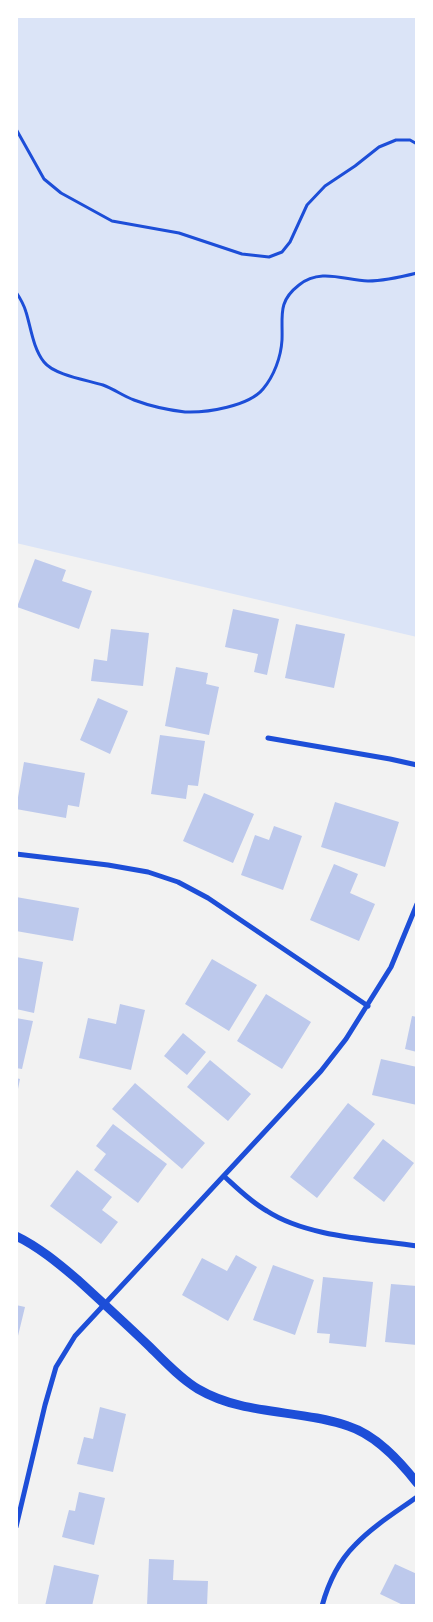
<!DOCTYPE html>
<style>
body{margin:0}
#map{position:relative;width:433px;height:1622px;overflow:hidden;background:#f2f2f2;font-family:"PT Sans Narrow",sans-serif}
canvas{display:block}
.frame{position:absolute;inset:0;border:18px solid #fff;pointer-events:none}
</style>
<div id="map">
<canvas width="433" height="1622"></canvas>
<div class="frame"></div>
</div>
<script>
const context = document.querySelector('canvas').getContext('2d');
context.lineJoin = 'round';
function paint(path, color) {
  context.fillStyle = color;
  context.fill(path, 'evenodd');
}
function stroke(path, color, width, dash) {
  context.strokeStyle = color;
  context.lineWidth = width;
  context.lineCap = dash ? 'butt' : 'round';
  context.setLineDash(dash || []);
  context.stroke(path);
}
paint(new Path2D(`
 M 16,16 L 417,16 L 417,637 L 16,543 Z`), '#dbe4f7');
paint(new Path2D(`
 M 35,559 L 66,570 L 62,581 L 92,591 L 79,629 L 17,607 Z
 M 233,609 L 279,619 L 267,675 L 254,672 L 258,654 L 225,647 Z
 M 296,624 L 345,634 L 334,688 L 285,678 Z
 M 111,629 L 149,633 L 143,686 L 91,681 L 94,659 L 107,661 Z
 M 176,667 L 208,673 L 206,684 L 219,687 L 209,735 L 165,726 Z
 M 98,698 L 128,711 L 110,754 L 80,740 Z
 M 160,735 L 205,741 L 198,786 L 188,785 L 186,799 L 151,794 Z
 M 24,762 L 85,773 L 79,807 L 68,805 L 66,818 L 16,809 Z
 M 204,793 L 254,814 L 233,863 L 183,841 Z
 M 335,802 L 399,822 L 385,867 L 321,847 Z
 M 274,826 L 302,836 L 283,890 L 241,875 L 255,835 L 269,840 Z
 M 334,864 L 358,874 L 350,893 L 375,904 L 359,941 L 310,920 Z
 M 16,897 L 79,908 L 73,941 L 16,931 Z
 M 16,957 L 43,962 L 34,1013 L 16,1009 Z
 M 212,959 L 257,985 L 229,1031 L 185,1004 Z
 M 266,994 L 311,1022 L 282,1069 L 237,1041 Z
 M 120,1004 L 145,1010 L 131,1070 L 79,1058 L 88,1018 L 116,1024 Z
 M 412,1016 L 417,1017 L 417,1052 L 405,1049 Z
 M 16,1018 L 33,1021 L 22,1069 L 16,1068 Z
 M 183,1033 L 206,1052 L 187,1075 L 164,1056 Z
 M 381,1059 L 417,1067 L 417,1105 L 372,1095 Z
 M 210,1060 L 251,1094 L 228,1121 L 187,1087 Z
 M 16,1078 L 20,1079 L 17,1094 L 16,1094 Z
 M 135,1083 L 205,1143 L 182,1169 L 112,1109 Z
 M 348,1103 L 375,1124 L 317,1198 L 290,1177 Z
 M 113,1124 L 167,1164 L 138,1203 L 94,1170 L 106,1154 L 96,1146 Z
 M 383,1139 L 414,1163 L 384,1202 L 353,1178 Z
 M 77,1170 L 112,1197 L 102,1210 L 118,1222 L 101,1244 L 50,1206 Z
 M 236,1255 L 257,1267 L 228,1321 L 182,1295 L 202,1258 L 227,1271 Z
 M 273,1265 L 314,1280 L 295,1335 L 253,1320 Z
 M 323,1277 L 373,1282 L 366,1347 L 329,1343 L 330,1334 L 317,1333 Z
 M 391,1284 L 417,1286 L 417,1345 L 385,1342 Z
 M 16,1305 L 25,1307 L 17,1340 L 16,1340 Z
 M 100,1407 L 126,1414 L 113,1472 L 77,1464 L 84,1437 L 93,1439 Z
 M 79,1492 L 105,1498 L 94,1545 L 62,1537 L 69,1510 L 75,1511 Z
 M 149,1559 L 174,1560 L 173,1580 L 208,1581 L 207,1606 L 147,1606 Z
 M 395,1564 L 417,1574 L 417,1606 L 405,1606 L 380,1594 Z
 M 54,1565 L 99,1575 L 92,1606 L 45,1606 Z`), '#bdc9ec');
stroke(new Path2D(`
 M 16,129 L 44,179 L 61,193 L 112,221 L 179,233 L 242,254 L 269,257 L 282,252 L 290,242 L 307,205 L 325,186 L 355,166 L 379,147 L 396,140 L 410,140 L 417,144
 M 16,292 C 20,298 24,305 26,312 C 31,328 33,348 44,362 C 54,375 87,380 103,385 C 114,389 123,396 134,400 C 150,406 168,410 185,412 C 207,413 249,406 263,389 C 274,376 281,357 282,340 C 283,316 277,302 299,285 C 320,268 344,280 368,281 C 385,281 401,277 417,273`), '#1d4ed8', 3);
stroke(new Path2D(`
 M 268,738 L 390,759 L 417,765
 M 16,854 L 108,865 L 148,872 L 178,882 L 208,898 L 368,1006
 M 225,1177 C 238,1189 251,1202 267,1211 C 307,1237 370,1239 417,1246
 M 16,1527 L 45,1405 L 56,1367 L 75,1336 L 321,1071 L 346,1039 L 391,967 L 417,904
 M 322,1606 C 328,1584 339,1561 355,1545 C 373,1526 396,1512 417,1497`), '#1d4ed8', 5);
stroke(new Path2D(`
 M 16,1236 C 39,1247 59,1264 78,1280 C 102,1302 126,1324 150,1347 C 164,1361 181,1379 198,1389 C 244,1416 299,1409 348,1426 C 376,1435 399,1460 417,1483`), '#1d4ed8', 9);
</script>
